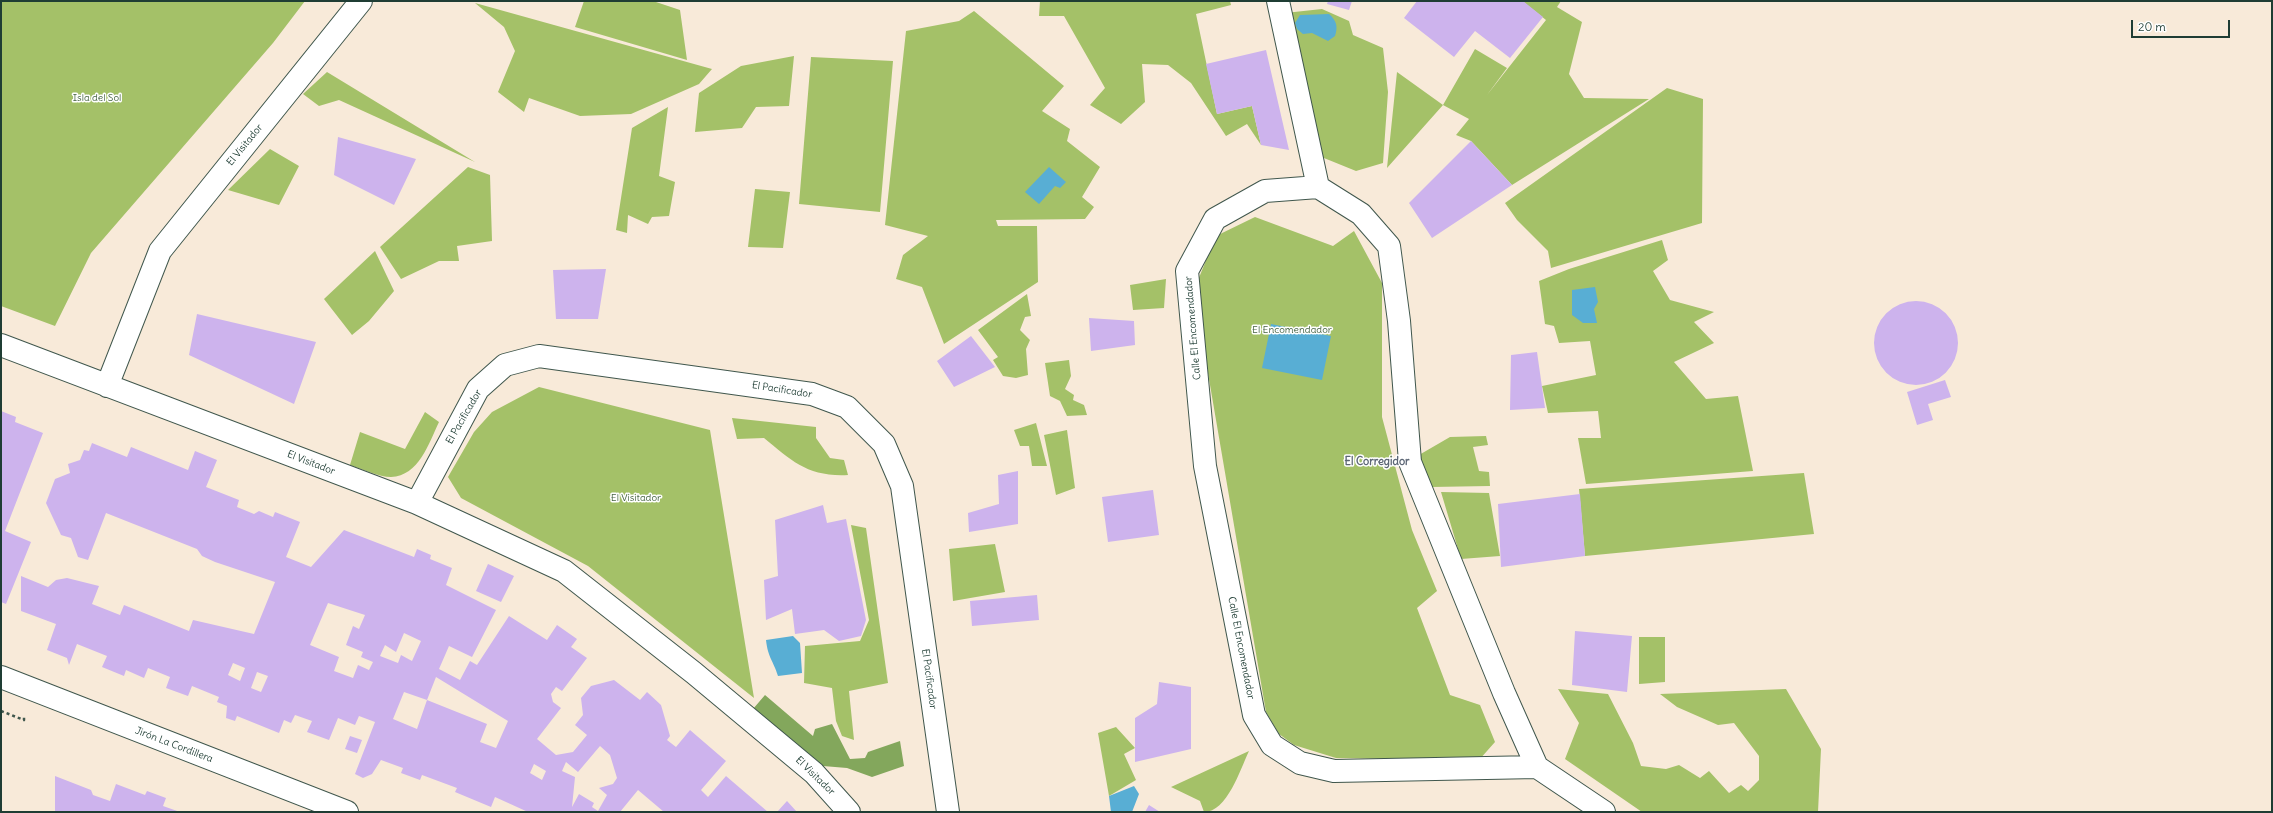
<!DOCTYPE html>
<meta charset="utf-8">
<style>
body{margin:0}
#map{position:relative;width:2273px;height:813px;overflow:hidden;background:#f8ead9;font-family:Delius,sans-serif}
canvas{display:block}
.frame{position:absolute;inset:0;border:2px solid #1f3d34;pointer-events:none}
.scale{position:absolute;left:2131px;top:20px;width:99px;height:18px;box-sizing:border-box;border:2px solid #1f3d34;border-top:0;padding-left:5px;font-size:12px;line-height:14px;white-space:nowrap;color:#1f3d34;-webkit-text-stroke:3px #fff;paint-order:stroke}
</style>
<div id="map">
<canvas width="2273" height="813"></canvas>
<div class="frame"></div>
<div class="scale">20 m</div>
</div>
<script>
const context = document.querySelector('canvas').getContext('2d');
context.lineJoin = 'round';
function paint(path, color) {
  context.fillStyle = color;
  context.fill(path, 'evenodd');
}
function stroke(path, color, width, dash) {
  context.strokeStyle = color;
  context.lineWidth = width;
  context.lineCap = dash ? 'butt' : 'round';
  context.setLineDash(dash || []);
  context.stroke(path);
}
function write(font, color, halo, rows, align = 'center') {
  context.font = font + ' Delius,sans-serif';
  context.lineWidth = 3;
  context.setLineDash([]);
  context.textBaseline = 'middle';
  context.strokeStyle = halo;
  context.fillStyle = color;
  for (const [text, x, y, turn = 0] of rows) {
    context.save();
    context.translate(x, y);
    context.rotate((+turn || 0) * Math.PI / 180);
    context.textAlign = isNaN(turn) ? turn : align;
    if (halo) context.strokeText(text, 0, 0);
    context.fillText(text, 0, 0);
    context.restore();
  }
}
paint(new Path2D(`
 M 1,1 L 305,1 L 273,43 L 91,253 L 55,326 L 1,306 Z
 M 584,1 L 653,1 L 680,10 L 687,60 L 575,27 Z
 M 1040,1 L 1230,1 L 1231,5 L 1196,14 L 1217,114 L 1252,106 L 1261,145 L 1247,124 L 1226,136 L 1191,83 L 1168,65 L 1142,64 L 1145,102 L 1121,124 L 1090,105 L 1105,88 L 1064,16 L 1039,16 Z
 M 1522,1 L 1561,1 L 1557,7 L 1582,22 L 1569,74 L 1584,98 L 1649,99 L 1512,185 L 1471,141 L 1456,135 L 1469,119 L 1443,105 L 1387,168 L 1397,72 L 1443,105 L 1475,49 L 1507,68 L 1487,95 L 1546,20 Z
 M 475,3 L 712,69 L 699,84 L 631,114 L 580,116 L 529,98 L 524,112 L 498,92 L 515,51 L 504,27 Z
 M 1322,9 L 1349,21 L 1353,35 L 1383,48 L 1388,92 L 1383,163 L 1356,171 L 1319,156 L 1285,13 Z
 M 974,11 L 1064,86 L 1042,111 L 1070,129 L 1067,141 L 1100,167 L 1082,197 L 1094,207 L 1085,219 L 996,220 L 998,226 L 1037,226 L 1038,282 L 944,344 L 922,287 L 896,279 L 903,255 L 928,236 L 885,225 L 906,31 L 959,21 Z
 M 794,56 L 789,106 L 756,107 L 742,128 L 695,132 L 699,93 L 741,66 Z
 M 811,57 L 893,61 L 880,212 L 799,204 Z
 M 327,72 L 475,162 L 339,100 L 319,106 L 303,94 Z
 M 1667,88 L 1703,99 L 1702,223 L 1551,268 L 1548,251 L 1517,220 L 1505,203 Z
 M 668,107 L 659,176 L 675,182 L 669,216 L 652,217 L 648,224 L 628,215 L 627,233 L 616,230 L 632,128 Z
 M 270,149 L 299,166 L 279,205 L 228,190 Z
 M 468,167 L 490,175 L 492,241 L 457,246 L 459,261 L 439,261 L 401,279 L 380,247 Z
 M 755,189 L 790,192 L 783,248 L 748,247 Z
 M 1255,217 L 1333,246 L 1354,231 L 1382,283 L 1382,417 L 1412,530 L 1437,591 L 1417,608 L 1450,695 L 1480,705 L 1495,742 L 1479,760 L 1336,758 L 1294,745 L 1279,734 L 1266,712 L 1203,344 L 1196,285 L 1216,236 Z
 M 1662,240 L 1668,260 L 1653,271 L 1670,300 L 1714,312 L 1694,322 L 1714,343 L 1674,362 L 1706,399 L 1738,396 L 1753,471 L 1586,484 L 1578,438 L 1601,438 L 1598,411 L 1548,413 L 1542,386 L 1596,375 L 1590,341 L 1559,343 L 1554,326 L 1545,324 L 1539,281 L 1569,269 Z
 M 375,251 L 394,291 L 369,321 L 352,335 L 324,299 Z
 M 1166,279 L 1164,308 L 1133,310 L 1130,285 Z
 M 1027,294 L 1031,316 L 1025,317 L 1020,330 L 1030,340 L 1026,349 L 1028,375 L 1016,378 L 1003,376 L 993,360 L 998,357 L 978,330 Z
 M 1069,360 L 1071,376 L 1065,389 L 1074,395 L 1073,400 L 1084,405 L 1087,415 L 1067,416 L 1060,401 L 1050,396 L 1045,363 Z
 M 539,387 L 710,430 L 754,698 L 588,566 L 461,498 L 448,477 L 474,432 L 492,412 Z
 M 425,412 L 439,422 C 429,443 419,476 391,477 C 379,477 362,469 350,465 L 360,432 L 405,449 Z
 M 732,418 L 816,427 L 816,438 L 830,458 L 844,460 L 848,475 C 808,477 792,461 764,438 L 737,439 Z
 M 1036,423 L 1047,466 L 1032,466 L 1029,446 L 1020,446 L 1014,430 Z
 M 1067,430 L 1075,488 L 1056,495 L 1044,435 Z
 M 1486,436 L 1488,445 L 1473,447 L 1479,471 L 1489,472 L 1490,486 L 1431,487 L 1419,455 L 1450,437 Z
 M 1804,473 L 1814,534 L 1585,556 L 1579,489 Z
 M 1441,492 L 1489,493 L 1500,556 L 1461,559 Z
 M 851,525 L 866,528 L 888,683 L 849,691 L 854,740 L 842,736 L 836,721 L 832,688 L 804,683 L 805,646 L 860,641 L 869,620 Z
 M 995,544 L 1005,592 L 953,601 L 949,549 Z
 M 1639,637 L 1665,637 L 1665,682 L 1639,684 Z
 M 1558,689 L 1608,694 L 1633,743 L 1641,766 L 1666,769 L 1679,765 L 1700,778 L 1709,771 L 1729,793 L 1741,785 L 1748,791 L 1759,780 L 1759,756 L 1734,723 L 1718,725 L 1677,707 L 1660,694 L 1786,689 L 1821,749 L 1818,812 L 1642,812 L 1565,759 L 1579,723 Z
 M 1116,727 L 1135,748 L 1124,754 L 1136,780 L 1109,796 L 1098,733 Z
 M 1249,751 C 1240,770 1227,812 1204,812 L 1200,801 L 1171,787 Z`), '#a4c168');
paint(new Path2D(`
 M 765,695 L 813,736 L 815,729 L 832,724 L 850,759 L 865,758 L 868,752 L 900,741 L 904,766 L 872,777 L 847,768 L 823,766 L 753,709 Z`), '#83a75c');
paint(new Path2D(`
 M 1329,14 C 1337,21 1338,27 1335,36 L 1328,41 L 1312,33 L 1303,34 L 1297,29 L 1295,23 L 1300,15 Z
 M 1049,167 L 1066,182 L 1060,188 L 1055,186 L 1039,204 L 1025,192 Z
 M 1595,287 L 1598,302 L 1594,309 L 1597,323 L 1583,323 L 1572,315 L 1572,290 Z
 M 1271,324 L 1331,336 L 1322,380 L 1262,368 Z
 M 793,636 L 800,643 L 802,673 L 778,676 C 773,660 768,658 766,640 Z
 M 1134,786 L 1139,794 L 1132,812 L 1111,812 L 1109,796 Z`), '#58aed4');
paint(new Path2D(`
 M 1328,1 L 1352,1 L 1349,10 L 1327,4 Z
 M 1417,1 L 1523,1 L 1543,17 L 1510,58 L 1475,31 L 1454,57 L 1404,18 Z
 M 1266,50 L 1289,150 L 1261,145 L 1252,106 L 1217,114 L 1206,64 Z
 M 338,137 L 416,159 L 394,205 L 334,175 Z
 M 1471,141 L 1512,185 L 1432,238 L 1409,203 Z
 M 606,269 L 598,319 L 556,319 L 553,270 Z
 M1874 343a42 42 0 1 1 84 0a42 42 0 1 1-84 0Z
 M 197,314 L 316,342 L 294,404 L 189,355 Z
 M 1089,318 L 1134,321 L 1135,345 L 1091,351 Z
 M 971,336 L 995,367 L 954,387 L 937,361 Z
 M 1537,352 L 1545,408 L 1510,410 L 1511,355 Z
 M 1945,380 L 1951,397 L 1928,404 L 1933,420 L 1917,425 L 1907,392 Z
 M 1,411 L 16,417 L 15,422 L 43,433 L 5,531 L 31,542 L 6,604 L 1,602 Z
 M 92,443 L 127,457 L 131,447 L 188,470 L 195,451 L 217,460 L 206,487 L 239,500 L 237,507 L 254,514 L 259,511 L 273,517 L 275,512 L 300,522 L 286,557 L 311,567 L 344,530 L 414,557 L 417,549 L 431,555 L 430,559 L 452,568 L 446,585 L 496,610 L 472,657 L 449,646 L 439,669 L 460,680 L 470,661 L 477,665 L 509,616 L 547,640 L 557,625 L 577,639 L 571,647 L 587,658 L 562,691 L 556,687 L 551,694 L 553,702 L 561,708 L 537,739 L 556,755 L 573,752 L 587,735 L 575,725 L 583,715 L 581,698 L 591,686 L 614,680 L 640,700 L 647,692 L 661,705 L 670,736 L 667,740 L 676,747 L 690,730 L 726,761 L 701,790 L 708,797 L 726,776 L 768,812 L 664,812 L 638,790 L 620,812 L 528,812 L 495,797 L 491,807 L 455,792 L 457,788 L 422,775 L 420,780 L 401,773 L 403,768 L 381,760 L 372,774 L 363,778 L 355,774 L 375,722 L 359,716 L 355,725 L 338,718 L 329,740 L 307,732 L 312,721 L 295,715 L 291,723 L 284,720 L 279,733 L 237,716 L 235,721 L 226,718 L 227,706 L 217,702 L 219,697 L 192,686 L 188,696 L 166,688 L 170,677 L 148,668 L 144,678 L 126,670 L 124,676 L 102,667 L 107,656 L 77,644 L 69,665 L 67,658 L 47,650 L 56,624 L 21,611 L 21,576 L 48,587 L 56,580 L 67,578 L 99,586 L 92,604 L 120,615 L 124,605 L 189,631 L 193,620 L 254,634 L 275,582 L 215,562 L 202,556 L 197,549 L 106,513 L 88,560 L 78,557 L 71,538 L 61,535 L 46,503 L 55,479 L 70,473 L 68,464 L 80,460 L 84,450 L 89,451 ZM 328,603 L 365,615 L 359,629 L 353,626 L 346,645 L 363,652 L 361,657 L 373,662 L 369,670 L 358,665 L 353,678 L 334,671 L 339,657 L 310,645 ZM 404,633 L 421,641 L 412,661 L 401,655 L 398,663 L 380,656 L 385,645 L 396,652 ZM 233,663 L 245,668 L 240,681 L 228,675 ZM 257,672 L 268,676 L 261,692 L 251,688 ZM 436,677 L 508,721 L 496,748 L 480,742 L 487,724 L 427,700 ZM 404,692 L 427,700 L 417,729 L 393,719 ZM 600,746 L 610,755 L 617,778 L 613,784 L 599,788 L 607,795 L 598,811 L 592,807 L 594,803 L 579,794 L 572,807 L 575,777 L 562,771 L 566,762 L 578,772 ZM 534,764 L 546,771 L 542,780 L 530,773 Z
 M 1018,471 L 1018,524 L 969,532 L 968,513 L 999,504 L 998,475 Z
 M 1153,490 L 1159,535 L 1108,542 L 1102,497 Z
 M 1580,494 L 1585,556 L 1501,567 L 1498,504 Z
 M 823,505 L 827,523 L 846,519 L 866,620 L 861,636 L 839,641 L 824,630 L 795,634 L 792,609 L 766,620 L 764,580 L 778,576 L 775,520 Z
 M 488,564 L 514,576 L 501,602 L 476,591 Z
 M 1037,595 L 1039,620 L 972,626 L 970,601 Z
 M 1575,631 L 1632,636 L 1627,692 L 1572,685 Z
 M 1159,682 L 1191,687 L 1191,749 L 1135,762 L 1135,718 L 1157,704 Z
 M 350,736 L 362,740 L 357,753 L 345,749 Z
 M 55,776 L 91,790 L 93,795 L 110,801 L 116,784 L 145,795 L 147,791 L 166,798 L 163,806 L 180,812 L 55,812 Z
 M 787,801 L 797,812 L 777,812 Z
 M 1149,805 L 1160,812 L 1145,812 Z`), '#cdb3ed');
const minor = new Path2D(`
 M 1278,1 L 1318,187
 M 1,345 L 417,503 L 564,571 L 694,673 L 814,773 L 849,812
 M 107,386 L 160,251 L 361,1
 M 417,503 L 478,389 L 505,365 L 539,356 L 812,394 L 847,407 L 884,444 L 902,486 L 948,812
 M 1,677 L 347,812
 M 1537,767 L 1334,771 L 1300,763 L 1272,745 L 1254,715 L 1205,466 L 1187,271 L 1215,219 L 1265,191 L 1318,187 L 1361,214 L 1389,246 L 1399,321 L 1410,462 L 1504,693 L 1537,767 L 1604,812`);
stroke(minor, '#40574d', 24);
stroke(new Path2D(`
 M 1,711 L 24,720 L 24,715`), '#40574d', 2.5, [3, 3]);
stroke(minor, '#fff', 22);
write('10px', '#476544', '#fff', [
 ["Isla del Sol",97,98],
 ["El Encomendador",1292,330],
 ["El Visitador",636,498]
]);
write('10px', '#1f3d34', '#fff', [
 ["El Visitador",245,145,-51],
 ["Calle El Encomendador",1193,328,-95],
 ["El Pacificador",782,390,9],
 ["El Pacificador",464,417,-60],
 ["El Visitador",311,463,21],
 ["Calle El Encomendador",1241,648,79],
 ["El Pacificador",929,679,82],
 ["Jirón La Cordillera",174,745,21],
 ["El Visitador",815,776,44]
]);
write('bold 11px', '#5c6675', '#fff', [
 ["El Corregidor",1377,462]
]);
</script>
